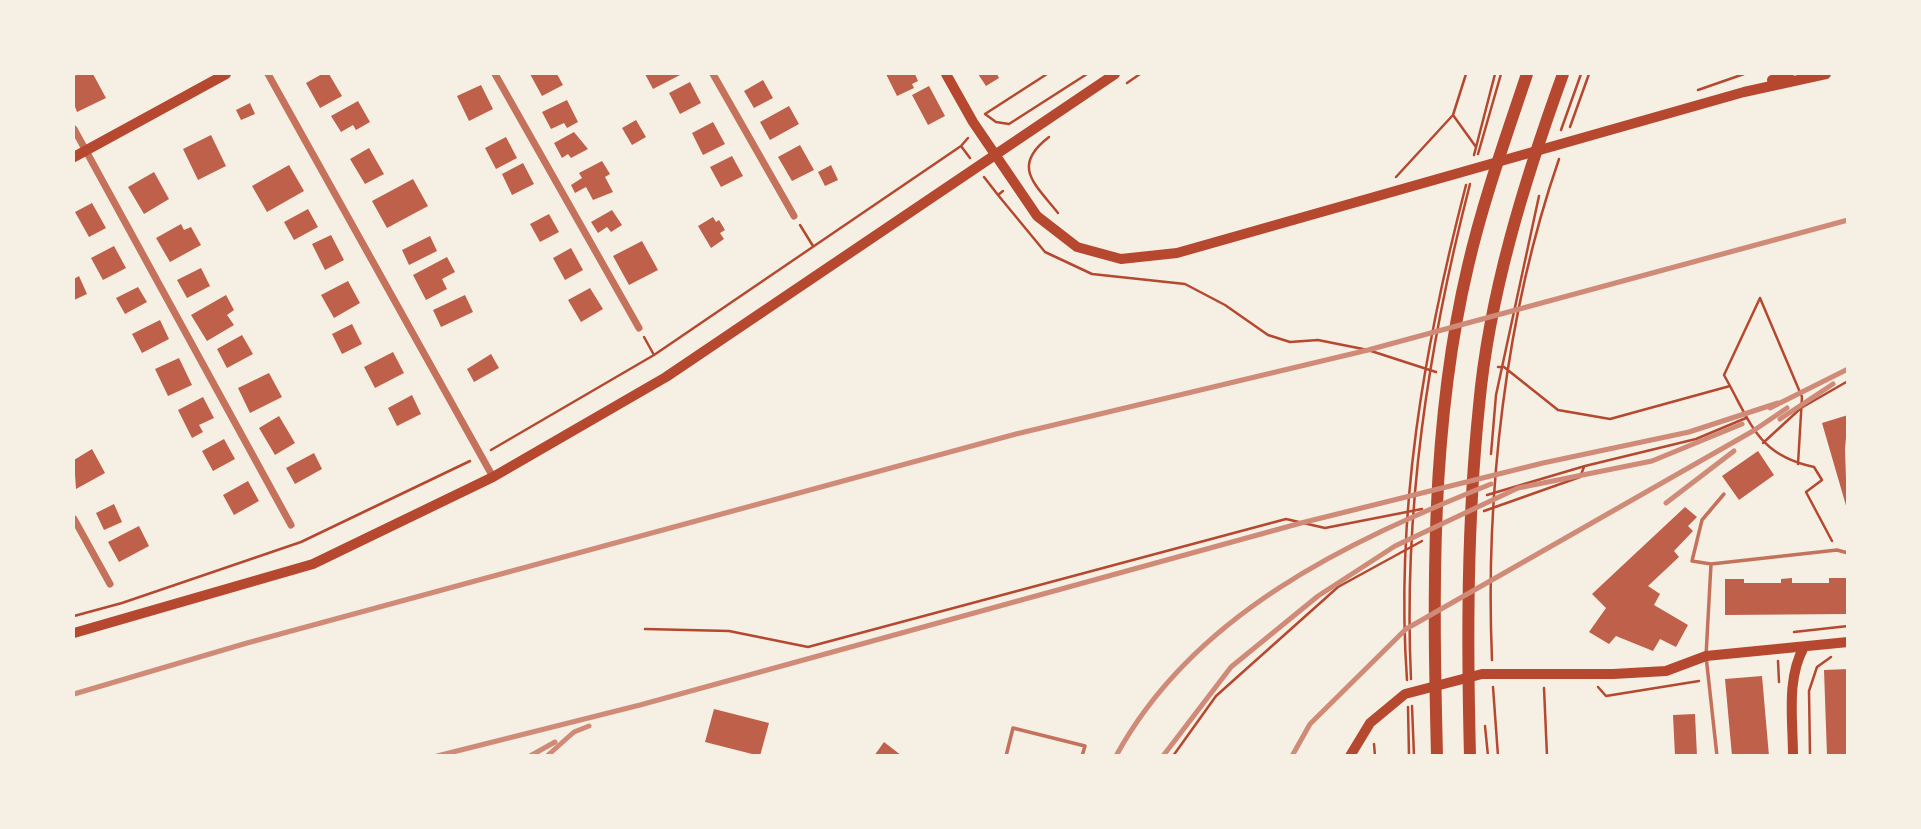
<!DOCTYPE html>
<style>
body{margin:0}
#map{position:relative;width:1921px;height:829px;overflow:hidden;background:#f6efe4;font-family:"Roboto Condensed",sans-serif}
canvas{display:block}
.frame{position:absolute;inset:0;border:75px solid #f6efe4;pointer-events:none}
</style>
<div id="map">
<canvas width="1921" height="829"></canvas>
<div class="frame"></div>
</div>
<script>
const context = document.querySelector('canvas').getContext('2d');
context.lineJoin = 'round';
function paint(path, color) {
  context.fillStyle = color;
  context.fill(path, 'evenodd');
}
function stroke(path, color, width, dash) {
  context.strokeStyle = color;
  context.lineWidth = width;
  context.lineCap = dash ? 'butt' : 'round';
  context.setLineDash(dash || []);
  context.stroke(path);
}
paint(new Path2D(`
 M 79,74 L 93,74 L 106,98 L 77,112 L 74,104 L 74,76 Z
 M 322,74 L 329,74 L 342,96 L 320,108 L 306,83 Z
 M 530,74 L 557,74 L 563,85 L 542,96 Z
 M 645,74 L 682,74 L 653,89 Z
 M 886,74 L 915,74 L 918,81 L 912,84 L 914,88 L 897,96 Z
 M 978,74 L 997,74 L 999,78 L 986,86 Z
 M 763,80 L 773,98 L 754,108 L 744,91 Z
 M 690,82 L 701,103 L 680,114 L 669,93 Z
 M 481,85 L 493,109 L 469,121 L 457,96 Z
 M 929,86 L 945,116 L 928,125 L 912,95 Z
 M 567,100 L 578,122 L 567,128 L 564,123 L 551,129 L 542,112 Z
 M 358,101 L 370,122 L 356,130 L 353,125 L 341,132 L 331,116 Z
 M 250,103 L 255,114 L 241,120 L 236,110 Z
 M 789,106 L 799,124 L 770,140 L 760,122 Z
 M 636,120 L 646,137 L 632,145 L 622,128 Z
 M 713,122 L 725,144 L 703,155 L 692,133 Z
 M 574,132 L 588,149 L 571,158 L 568,154 L 562,158 L 554,143 Z
 M 211,135 L 226,166 L 198,180 L 183,149 Z
 M 506,137 L 517,158 L 496,169 L 485,148 Z
 M 800,145 L 814,170 L 792,181 L 778,157 Z
 M 369,148 L 384,174 L 365,184 L 350,159 Z
 M 732,156 L 743,176 L 721,187 L 710,167 Z
 M 602,161 L 610,174 L 605,177 L 613,192 L 593,200 L 586,187 L 575,193 L 571,185 L 582,178 L 579,173 Z
 M 523,163 L 534,184 L 512,195 L 502,174 Z
 M 289,165 L 304,191 L 267,212 L 252,186 Z
 M 831,165 L 838,180 L 825,186 L 818,172 Z
 M 154,172 L 169,199 L 144,214 L 128,187 Z
 M 413,179 L 428,206 L 387,228 L 372,201 Z
 M 92,203 L 106,228 L 89,237 L 75,212 Z
 M 308,209 L 318,227 L 294,240 L 284,222 Z
 M 612,210 L 622,225 L 611,232 L 607,227 L 598,233 L 591,222 Z
 M 549,214 L 559,232 L 540,242 L 530,224 Z
 M 713,217 L 716,222 L 719,220 L 725,230 L 720,233 L 724,239 L 711,248 L 698,226 Z
 M 181,224 L 184,230 L 191,227 L 201,245 L 170,262 L 156,238 Z
 M 331,235 L 344,260 L 325,270 L 312,244 Z
 M 430,236 L 437,251 L 409,265 L 402,250 Z
 M 642,241 L 658,270 L 629,285 L 613,256 Z
 M 114,246 L 126,268 L 103,280 L 91,258 Z
 M 571,248 L 583,270 L 565,280 L 553,258 Z
 M 447,257 L 455,272 L 442,279 L 447,289 L 426,300 L 413,275 Z
 M 201,268 L 210,286 L 187,298 L 177,280 Z
 M 79,276 L 87,294 L 74,300 L 74,279 Z
 M 348,281 L 360,303 L 334,318 L 321,295 Z
 M 138,287 L 147,302 L 125,314 L 116,298 Z
 M 590,288 L 603,309 L 581,322 L 568,300 Z
 M 226,295 L 234,310 L 227,315 L 234,325 L 207,341 L 191,315 Z
 M 465,295 L 473,312 L 441,327 L 433,310 Z
 M 160,320 L 169,339 L 142,353 L 132,334 Z
 M 352,324 L 362,344 L 342,354 L 332,334 Z
 M 242,335 L 253,354 L 227,368 L 217,349 Z
 M 393,352 L 404,373 L 375,388 L 364,367 Z
 M 491,354 L 499,368 L 474,382 L 467,369 Z
 M 179,358 L 192,385 L 168,396 L 155,369 Z
 M 269,373 L 282,397 L 250,413 L 238,388 Z
 M 412,395 L 421,414 L 397,426 L 388,408 Z
 M 203,397 L 214,418 L 199,425 L 203,432 L 192,438 L 178,410 Z
 M 1848,415 L 1845,449 L 1847,509 L 1822,423 Z
 M 279,416 L 295,443 L 275,455 L 259,428 Z
 M 224,439 L 235,459 L 213,471 L 202,451 Z
 M 92,449 L 105,473 L 76,489 L 74,460 Z
 M 1758,451 L 1774,475 L 1739,500 L 1722,476 Z
 M 314,453 L 322,469 L 295,484 L 286,468 Z
 M 248,481 L 259,501 L 234,515 L 223,495 Z
 M 114,504 L 122,522 L 104,530 L 96,513 Z
 M 1685,507 L 1697,517 L 1688,526 L 1693,531 L 1674,551 L 1679,557 L 1648,586 L 1660,594 L 1654,605 L 1688,625 L 1676,647 L 1660,639 L 1653,651 L 1616,636 L 1609,644 L 1589,632 L 1606,608 L 1592,594 Z
 M 139,526 L 149,546 L 119,562 L 108,542 Z
 M 1792,578 L 1792,583 L 1829,583 L 1829,578 L 1848,578 L 1848,614 L 1725,615 L 1725,579 L 1744,579 L 1744,583 L 1781,583 L 1781,579 Z
 M 1848,669 L 1848,756 L 1827,756 L 1824,670 Z
 M 1762,676 L 1769,756 L 1732,756 L 1725,679 Z
 M 714,709 L 769,723 L 760,756 L 705,742 Z
 M 1695,714 L 1697,756 L 1675,756 L 1673,715 Z
 M 884,742 L 902,756 L 874,756 Z`), '#bf614a');
stroke(new Path2D(`
 M 1127,83 L 1140,74
 M 1698,90 L 1744,74
 M 985,114 L 1047,74
 M 985,114 L 996,122 L 1009,124 L 1087,74
 M 1453,115 L 1466,74
 M 1570,127 L 1589,74
 M 1561,130 L 1581,74
 M 1049,137 C 1011,166 1034,183 1058,213
 M 961,146 L 970,158
 M 1478,154 L 1501,74
 M 1474,155 L 1495,74
 M 984,177 L 998,195 L 1003,191
 M 1396,177 L 1453,115 L 1476,147
 M 998,195 L 1045,252 L 1092,274 L 1185,284 L 1225,305 L 1268,335 L 1290,342 L 1318,340 L 1368,350 L 1436,372
 M 800,225 L 813,246
 M 1760,298 L 1802,397 L 1798,464
 M 644,337 L 654,355
 M 1498,367 L 1504,367 L 1558,410 L 1610,419 L 1730,386 C 1753,429 1762,456 1814,467 L 1822,480 L 1806,492 L 1832,541
 M 1730,386 L 1724,375 L 1760,298
 M 1763,443 L 1801,408 L 1848,381
 M 491,450 L 654,355 L 961,146 L 968,138
 M 1491,454 L 1496,395 L 1539,196
 M 1487,495 L 1585,466 L 1696,439 L 1746,418
 M 1484,511 L 1580,477 L 1584,467
 M 74,616 L 122,603 L 301,542 L 470,461
 M 645,629 L 729,631 L 808,647 L 1286,519 L 1325,528 L 1422,509
 M 1794,632 L 1848,626
 M 1492,660 C 1485,496 1505,315 1559,159
 M 1778,661 L 1779,682
 M 1411,679 C 1403,510 1428,347 1470,184
 M 1407,680 C 1395,512 1424,347 1466,185
 M 1493,687 L 1498,756
 M 1598,687 L 1606,696 L 1699,681
 M 1544,688 L 1547,756
 M 1412,706 L 1414,756
 M 1408,707 L 1409,756
 M 1485,726 L 1488,756
 M 1374,744 L 1375,756
 M 1173,756 L 1216,696 L 1338,587 L 1422,541
 M 1810,756 L 1809,691 L 1817,667 L 1831,657`), '#b5482f', 2.5);
stroke(new Path2D(`
 M 1724,494 L 1702,520 L 1692,561 L 1711,564 L 1837,550 L 1848,553
 M 1711,564 L 1706,656 L 1717,756
 M 1006,756 L 1013,728 L 1085,746 L 1082,756`), '#c5725c', 3.5);
stroke(new Path2D(`
 M 268,74 L 493,477
 M 495,74 L 639,328
 M 713,74 L 794,216
 M 74,129 L 291,525
 M 74,519 L 110,584`), '#c5725c', 7);
stroke(new Path2D(`
 M 946,74 L 973,122 L 1037,216 L 1077,247 L 1121,259 L 1177,253 L 1744,92 L 1826,74
 M 1772,80 L 1789,74
 M 74,157 L 226,74
 M 74,633 L 313,564 L 493,477 L 666,377 L 1115,74
 M 1350,756 L 1370,723 L 1405,694 L 1482,674 L 1613,674 L 1666,671 L 1706,656 L 1848,642
 M 1793,756 C 1793,720 1786,679 1804,647`), '#b5482f', 10);
stroke(new Path2D(`
 M 1437,756 C 1433,593 1430,426 1468,266 C 1483,201 1506,137 1527,74
 M 1470,756 C 1467,639 1467,523 1479,406 C 1489,294 1525,179 1563,74`), '#b5482f', 12);
stroke(new Path2D(`
 M 1770,408 L 1848,369
 M 1780,419 L 1833,384
 M 1666,503 L 1734,451
 M 74,694 L 247,643 L 1016,434 L 1368,350 L 1848,220
 M 437,756 L 640,705 L 1301,523 L 1543,463 L 1689,432 L 1778,403
 M 530,756 L 555,742
 M 547,756 L 574,732 L 589,726
 M 1116,756 C 1194,613 1347,542 1491,484
 M 1163,756 L 1231,667 L 1318,596 L 1395,546 L 1518,488 L 1652,461 L 1742,424
 M 1292,756 L 1310,724 L 1406,629 L 1753,431 L 1787,408`), '#cf8b77', 5);
</script>
